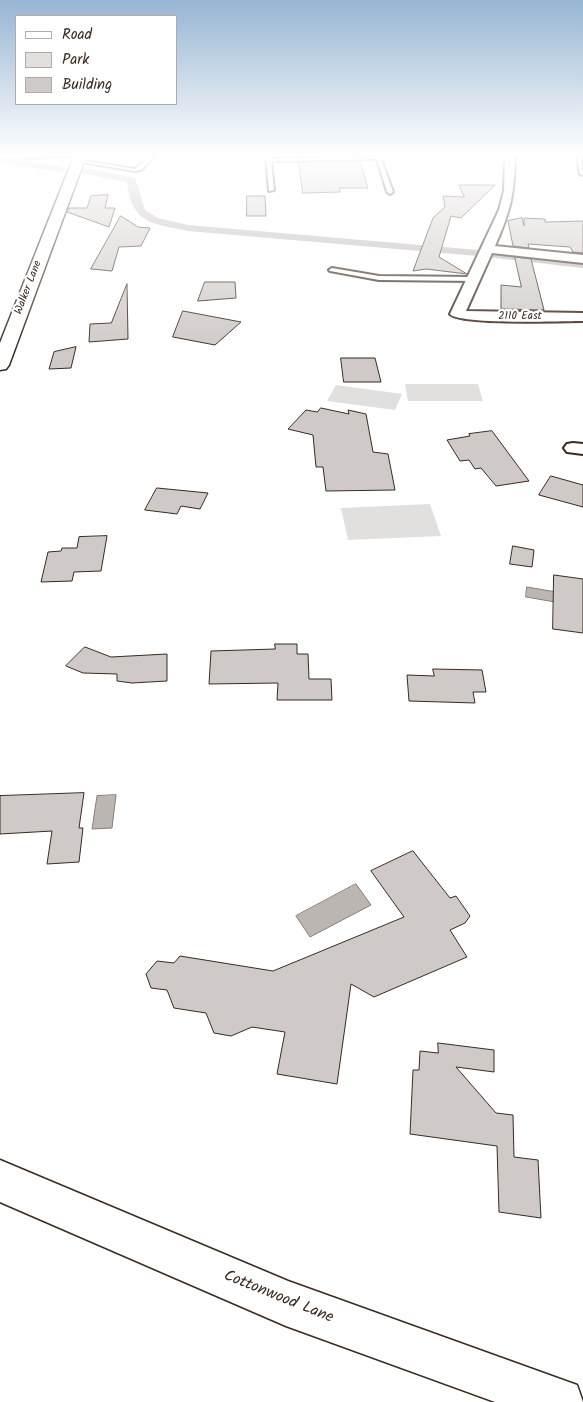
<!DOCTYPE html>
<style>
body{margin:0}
#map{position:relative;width:583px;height:1402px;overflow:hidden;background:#fff;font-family:Kalam,sans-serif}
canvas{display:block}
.legend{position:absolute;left:15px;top:15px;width:162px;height:90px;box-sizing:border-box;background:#fff;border:1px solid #b1aaa5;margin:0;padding:6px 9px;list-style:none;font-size:15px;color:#3b2a1e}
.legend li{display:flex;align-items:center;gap:10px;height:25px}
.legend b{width:25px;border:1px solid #b1aaa5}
</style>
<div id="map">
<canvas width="583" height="1402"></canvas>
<ul class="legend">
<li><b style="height:6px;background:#fff"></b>Road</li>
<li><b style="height:14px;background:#e2e0de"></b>Park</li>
<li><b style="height:14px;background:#cfcac7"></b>Building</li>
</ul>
</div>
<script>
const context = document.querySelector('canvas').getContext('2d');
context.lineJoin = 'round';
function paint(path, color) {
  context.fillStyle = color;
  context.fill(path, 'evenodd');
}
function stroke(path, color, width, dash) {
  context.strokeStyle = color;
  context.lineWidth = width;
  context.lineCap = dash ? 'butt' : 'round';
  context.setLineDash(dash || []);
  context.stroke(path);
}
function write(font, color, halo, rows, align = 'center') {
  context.font = font + ' Kalam,sans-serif';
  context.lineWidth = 4.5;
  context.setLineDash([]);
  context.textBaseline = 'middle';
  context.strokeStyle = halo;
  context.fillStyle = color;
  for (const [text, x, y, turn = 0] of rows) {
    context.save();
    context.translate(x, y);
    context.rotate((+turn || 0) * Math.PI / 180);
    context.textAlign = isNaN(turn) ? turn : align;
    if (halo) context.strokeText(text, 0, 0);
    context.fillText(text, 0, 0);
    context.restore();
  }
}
paint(new Path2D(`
 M 405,384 L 478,384 L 483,401 L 408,401 Z
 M 336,385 L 402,394 L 395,410 L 327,401 Z
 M 430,504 L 441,536 L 348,540 L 341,508 Z`), '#e2e0de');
const water = new Path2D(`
 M 527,587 L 562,593 L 561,603 L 526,597 Z
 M 116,795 L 112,828 L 92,829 L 97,796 Z
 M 356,884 L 371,905 L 310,937 L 296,916 Z`);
paint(water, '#bcb6b3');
stroke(water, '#887e77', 1);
paint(new Path2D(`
 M 0,156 L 60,166 L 65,169 L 60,172 L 13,165 L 0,160 Z
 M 84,168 L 135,178 L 145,210 L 158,218 L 188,225 L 478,250 L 484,253 L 478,256 L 188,231 C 152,223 132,225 127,182 L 81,173 L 81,169 Z
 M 490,252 L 583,262 L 583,268 L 486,257 L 484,255 Z`), '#bcb6b3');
const building = new Path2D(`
 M 299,162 L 360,162 L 368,188 L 339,188 L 340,192 L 303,193 Z
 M 459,185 L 495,185 L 461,218 L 451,216 L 439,257 L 467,274 L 426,269 L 413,271 L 433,218 L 445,207 L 443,196 L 464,197 Z
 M 108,195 L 105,208 L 115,208 L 109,227 L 67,212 L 69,208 L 87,208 L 91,196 Z
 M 247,196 L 265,196 L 266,216 L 247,216 Z
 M 121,216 L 138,227 L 150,228 L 141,246 L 119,247 L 112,271 L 91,269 Z
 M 522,218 L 524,226 L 524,218 L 545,219 L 545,222 L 583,221 L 583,253 L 573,252 L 570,247 L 528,244 L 529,248 L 513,246 L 508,221 Z
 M 515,257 L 531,259 L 544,310 L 501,309 L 501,285 L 521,287 Z
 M 205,282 L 235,282 L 236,298 L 198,301 Z
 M 127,284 L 128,339 L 89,342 L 90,324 L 111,323 Z
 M 183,311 L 241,322 L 215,345 L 173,337 Z
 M 76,347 L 71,368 L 49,369 L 54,352 Z
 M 341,358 L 375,358 L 381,382 L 344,382 Z
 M 321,408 L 349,414 L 348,410 L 366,414 L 373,452 L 388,454 L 395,490 L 326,491 L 323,467 L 316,467 L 313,435 L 288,429 L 306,410 L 317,412 Z
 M 492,431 L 529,481 L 496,486 L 481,468 L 475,469 L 469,460 L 460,461 L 447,440 L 470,436 L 469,434 Z
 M 551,476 L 583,485 L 583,507 L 539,495 Z
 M 157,488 L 208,493 L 200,509 L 181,506 L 177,514 L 145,510 Z
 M 107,536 L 101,571 L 74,572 L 72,581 L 41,582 L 48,552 L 61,551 L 62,548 L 77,548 L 79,537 Z
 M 513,546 L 534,550 L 532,567 L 510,564 Z
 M 554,575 L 583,579 L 583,633 L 553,629 Z
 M 275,644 L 297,644 L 297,654 L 308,654 L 309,679 L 331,679 L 332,700 L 277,700 L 278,683 L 209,684 L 211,651 L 275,649 Z
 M 85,647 L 111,657 L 167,654 L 167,681 L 132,683 L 117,681 L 117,674 L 83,673 L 66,666 Z
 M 433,669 L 482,670 L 486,692 L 473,692 L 475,703 L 409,701 L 407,675 L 434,676 Z
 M 84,793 L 79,828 L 83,828 L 79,862 L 47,864 L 52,831 L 0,834 L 0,796 Z
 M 413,851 L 450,898 L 456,896 L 470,916 L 465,923 L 450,930 L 467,957 L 374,997 L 351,984 L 337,1084 L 277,1074 L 285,1032 L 252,1027 L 231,1036 L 214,1033 L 206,1013 L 174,1008 L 167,990 L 151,988 L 146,974 L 157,961 L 174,963 L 180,956 L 273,971 L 404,917 L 371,871 Z
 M 438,1043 L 494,1050 L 494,1072 L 456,1067 L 496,1113 L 513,1115 L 514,1157 L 538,1160 L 541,1218 L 499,1212 L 497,1146 L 410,1134 L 413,1070 L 419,1070 L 420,1051 L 438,1053 Z`);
paint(building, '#cfcac7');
stroke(building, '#3b2a1e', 1);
const lane = new Path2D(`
 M 24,156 L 82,156 L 22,158 Z
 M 151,156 L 155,156 L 141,170 L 135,171 L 76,161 L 78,160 L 135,169 Z
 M 266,156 L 270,156 L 270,159 L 380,156 L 393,192 L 390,194 L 387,192 L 377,159 L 271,161 L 274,190 L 269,191 Z
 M 577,156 L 581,156 L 583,175 L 580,174 Z
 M 332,268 L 379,276 L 475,277 L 478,279 L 475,281 L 379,280 L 330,271 L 329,270 Z`);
const street = new Path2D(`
 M 505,156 L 515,156 C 514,196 511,209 495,246 L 583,255 L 583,263 L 492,253 L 466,311 L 583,313 L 583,321 C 564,321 459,325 450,314 L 499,210 L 504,191 Z
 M 573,443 L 583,444 L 583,454 L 567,452 L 564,448 L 567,444 Z`);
const secondary = new Path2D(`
 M 74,156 L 86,156 L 9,365 L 6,369 L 0,370 L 0,343 Z
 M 0,1160 L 288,1281 L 577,1385 L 583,1402 L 495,1402 L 286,1326 L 0,1202 Z`);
stroke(lane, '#3b2a1e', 4);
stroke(street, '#3b2a1e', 4);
stroke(secondary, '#3b2a1e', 3);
paint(lane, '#fff');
paint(street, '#fff');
paint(secondary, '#fff');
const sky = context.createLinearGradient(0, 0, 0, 352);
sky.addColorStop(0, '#96b5d3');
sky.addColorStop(0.44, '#fff');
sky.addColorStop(1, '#ffffff00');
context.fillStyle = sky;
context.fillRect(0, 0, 583, 352);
write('11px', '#3b2a1e', '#fff', [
 ["Walker Lane",29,288,-69],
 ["2110 East",520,317]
]);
write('16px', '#3b2a1e', '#fff', [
 ["Cottonwood Lane",278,1298,22]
]);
</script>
